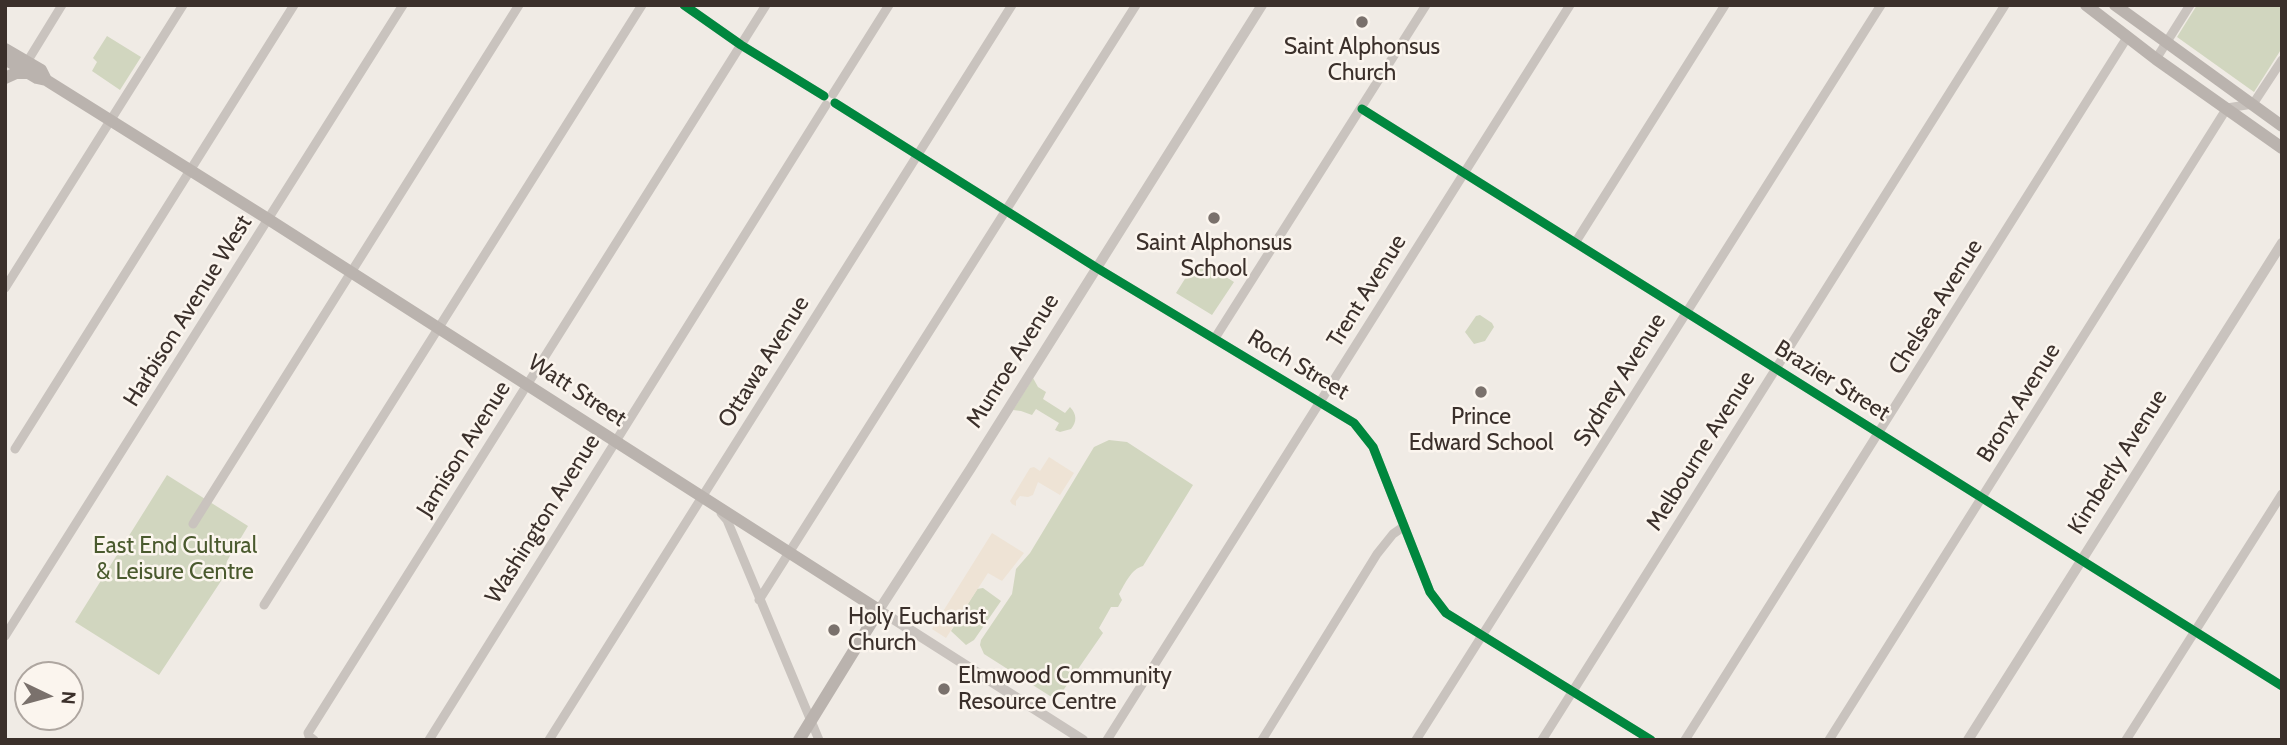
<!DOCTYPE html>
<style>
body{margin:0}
#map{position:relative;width:2287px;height:745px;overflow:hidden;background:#f0ebe5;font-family:Cabin,sans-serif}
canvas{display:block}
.frame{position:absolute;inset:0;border:7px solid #3b302b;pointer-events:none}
.north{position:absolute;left:14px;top:661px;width:70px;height:70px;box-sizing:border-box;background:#fbf5ee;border:2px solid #aea6a0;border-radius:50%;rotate:95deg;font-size:19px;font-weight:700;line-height:28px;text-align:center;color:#3b302b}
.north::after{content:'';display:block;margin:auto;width:24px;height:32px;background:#7a716c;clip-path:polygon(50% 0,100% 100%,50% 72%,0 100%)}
</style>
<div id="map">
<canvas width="2287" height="745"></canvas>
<div class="frame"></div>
<div class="north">N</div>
</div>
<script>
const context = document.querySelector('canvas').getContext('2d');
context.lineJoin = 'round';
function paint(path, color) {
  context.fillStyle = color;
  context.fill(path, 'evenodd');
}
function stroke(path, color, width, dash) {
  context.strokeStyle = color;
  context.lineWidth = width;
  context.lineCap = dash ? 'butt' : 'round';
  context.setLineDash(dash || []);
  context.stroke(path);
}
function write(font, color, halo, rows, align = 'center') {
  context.font = font + ' Cabin,sans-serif';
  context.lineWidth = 5;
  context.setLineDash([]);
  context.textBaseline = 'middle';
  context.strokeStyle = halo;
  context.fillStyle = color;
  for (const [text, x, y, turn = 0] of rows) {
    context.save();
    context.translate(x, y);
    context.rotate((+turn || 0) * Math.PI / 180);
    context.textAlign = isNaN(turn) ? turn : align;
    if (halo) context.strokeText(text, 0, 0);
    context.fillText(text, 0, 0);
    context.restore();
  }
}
paint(new Path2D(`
 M 2197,5 L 2282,5 L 2282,48 L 2254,92 L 2177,37 Z
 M 107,36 L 141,57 L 120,90 L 92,71 L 97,62 L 93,58 Z
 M 1200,268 L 1212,268 L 1234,282 L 1212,315 L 1176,293 L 1188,274 Z
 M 1480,315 L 1492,323 L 1494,327 L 1485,341 L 1474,344 L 1465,332 L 1476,316 Z
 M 1033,378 L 1038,387 L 1046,392 L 1043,399 L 1065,413 L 1070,407 C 1077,414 1077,422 1071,429 L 1060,432 L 1055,430 L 1059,423 L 1036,409 L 1032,415 L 1021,411 L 1013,410 Z
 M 1109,440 L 1127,442 L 1193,485 L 1143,566 C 1131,569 1125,584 1119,594 L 1122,600 L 1118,607 L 1111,607 L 1099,628 L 1103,633 L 1060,695 L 1050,696 L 984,654 L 980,645 L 981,640 L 1012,594 L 1016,569 L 1030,553 L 1094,447 Z
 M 167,475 L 248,526 L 227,561 L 223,578 L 159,675 L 75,622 Z
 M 983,588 L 1001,601 L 974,640 L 966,645 L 951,631 L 977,589 Z`), '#d1d6bf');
paint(new Path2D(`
 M 1049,457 L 1074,473 L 1060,495 L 1038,482 L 1033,495 L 1028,497 L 1020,496 L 1016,501 L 1016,506 L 1012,504 L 1010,501 L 1030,468 L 1034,467 L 1040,471 Z
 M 992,533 L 1024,553 L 1002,581 L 988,573 L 946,638 L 932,629 Z`), '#eee3d5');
stroke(new Path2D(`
 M 684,5 L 741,45 L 824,96
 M 2156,59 L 2190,5
 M 27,62 L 62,5
 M 833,94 L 889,5
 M 835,103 L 1097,268 L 1354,423 L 1373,447 L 1430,592 L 1446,613 L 1651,740
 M 1362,109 L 2282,686
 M 1575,243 L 1725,5
 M 5,288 L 183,5
 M 1215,338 L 1426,5
 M 15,449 L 294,5
 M 721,513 L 727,520 L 819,740
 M 193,524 L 519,5
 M 759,600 L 1136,5
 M 264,605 L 642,5
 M 5,636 L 403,5
 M 314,740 L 309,736 L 308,733 L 766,5
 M 429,740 L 826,105
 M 549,740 L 1012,5
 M 1107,740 L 1570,5
 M 1262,740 L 1377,554 L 1393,534 L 1403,527
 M 1416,740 L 1881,5
 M 1542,740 L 2005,5
 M 1685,740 L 2128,36
 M 1829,740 L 2227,108 L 2253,104 L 2282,60
 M 2126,740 L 2282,494`), '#c9c3be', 9);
stroke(new Path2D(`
 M 1083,740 L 879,610 L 971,468 L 1262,5
 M 1968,740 L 2282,243`), '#c9c3be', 10);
stroke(new Path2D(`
 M 2086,5 L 2156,59 L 2282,148
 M 2115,5 L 2282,126
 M 5,49 L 41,70 L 46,80
 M 5,59 L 37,78 L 46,80 L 268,219 L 879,610 L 799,740
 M 5,78 L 16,73 L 28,73`), '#bab3ae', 12);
stroke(new Path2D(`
 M 684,5 L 741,45 L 824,96
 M 835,103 L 1097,268 L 1354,423 L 1373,447 L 1430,592 L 1446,613 L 1651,740
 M 1362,109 L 2282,686`), '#00873e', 9);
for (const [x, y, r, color] of [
 [1362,22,7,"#7a716c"],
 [1214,218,7,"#7a716c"],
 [1481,392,7,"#7a716c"],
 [834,630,7,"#7a716c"],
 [944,689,7,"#7a716c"]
]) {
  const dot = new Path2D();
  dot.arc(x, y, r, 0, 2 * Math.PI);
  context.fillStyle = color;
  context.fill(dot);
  stroke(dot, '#fbf5ee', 2.5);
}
write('23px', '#3b302b', '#fbf5ee', [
 ["Saint Alphonsus",1362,47],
 ["Church",1362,73],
 ["Saint Alphonsus",1214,243],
 ["School",1214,269],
 ["Prince",1481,417],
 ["Edward School",1481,443],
 ["Holy Eucharist",848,617,"left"],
 ["Church",848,643,"left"],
 ["Elmwood Community",958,676,"left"],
 ["Resource Centre",958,702,"left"]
]);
write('23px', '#3b302b', '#fbf5ee', [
 ["Trent Avenue",1367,291,-58],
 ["Chelsea Avenue",1936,307,-58],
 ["Harbison Avenue West",188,311,-58],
 ["Munroe Avenue",1013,361,-58],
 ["Ottawa Avenue",764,362,-58],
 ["Roch Street",1298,365,31],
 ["Sydney Avenue",1620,380,-58],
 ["Brazier Street",1832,381,32],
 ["Watt Street",577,391,33],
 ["Bronx Avenue",2019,403,-58],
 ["Jamison Avenue",464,449,-58],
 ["Melbourne Avenue",1701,451,-58],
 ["Kimberly Avenue",2118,462,-58],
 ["Washington Avenue",543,519,-58]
]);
write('23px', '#4a5a2e', '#fbf5ee', [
 ["East End Cultural",175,546],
 ["& Leisure Centre",175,572]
]);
</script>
